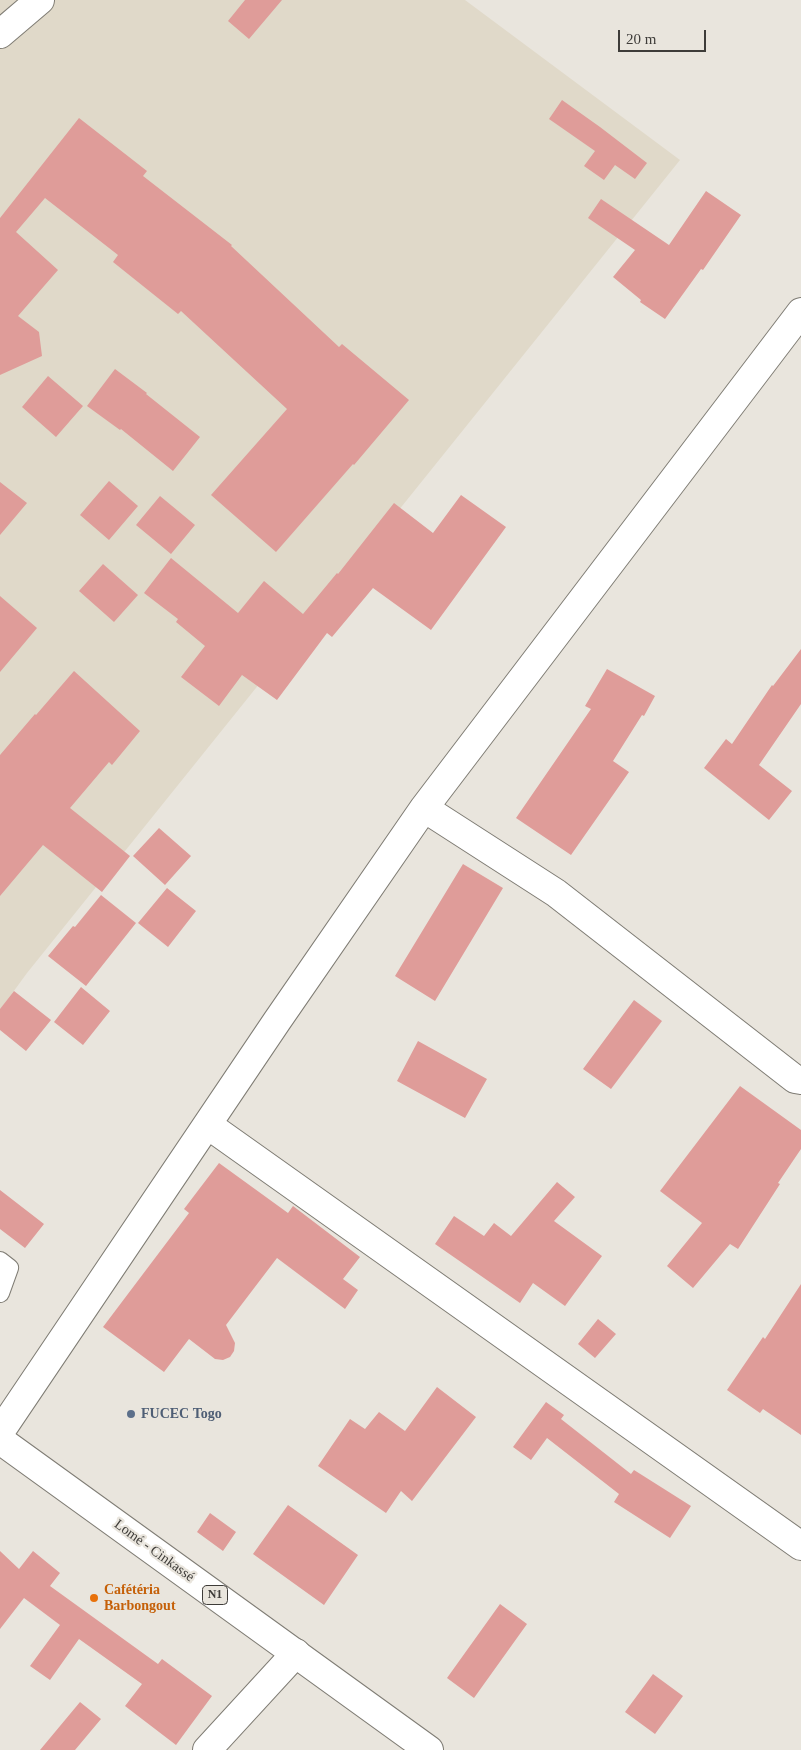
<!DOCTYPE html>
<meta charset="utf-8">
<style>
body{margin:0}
#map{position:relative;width:801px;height:1750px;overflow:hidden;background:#e9e5dd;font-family:"Times New Roman",serif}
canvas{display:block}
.scale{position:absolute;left:618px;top:30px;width:88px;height:22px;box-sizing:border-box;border:2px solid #3e3c39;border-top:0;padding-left:6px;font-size:15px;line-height:18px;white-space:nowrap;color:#3e3c39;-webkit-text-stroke:4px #e9e5dd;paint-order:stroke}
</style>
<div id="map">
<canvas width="801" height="1750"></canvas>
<div class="scale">20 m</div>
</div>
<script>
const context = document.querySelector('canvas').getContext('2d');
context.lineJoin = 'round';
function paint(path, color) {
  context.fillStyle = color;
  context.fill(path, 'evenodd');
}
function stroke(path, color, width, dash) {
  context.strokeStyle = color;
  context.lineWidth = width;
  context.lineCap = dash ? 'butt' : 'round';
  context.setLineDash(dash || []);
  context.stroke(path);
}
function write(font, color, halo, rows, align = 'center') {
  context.font = font + ' "Times New Roman",serif';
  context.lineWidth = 4.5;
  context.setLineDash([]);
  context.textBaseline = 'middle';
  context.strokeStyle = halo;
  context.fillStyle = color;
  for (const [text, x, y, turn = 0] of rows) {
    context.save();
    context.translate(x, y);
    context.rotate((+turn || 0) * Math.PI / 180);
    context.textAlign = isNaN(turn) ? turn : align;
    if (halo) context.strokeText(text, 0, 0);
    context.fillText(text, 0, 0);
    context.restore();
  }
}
paint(new Path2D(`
 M 0,0 L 465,0 L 680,160 L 27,973 L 0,1010 Z`), '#e0d9c9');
paint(new Path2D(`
 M 245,0 L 282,0 L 249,39 L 228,21 Z
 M 562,100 L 600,127 L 647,163 L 635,179 L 615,165 L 604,180 L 584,166 L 595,151 L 549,119 Z
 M 79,118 L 147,171 L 143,176 L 232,245 L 231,246 L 339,347 L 342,344 L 409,400 L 354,465 L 353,464 L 276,552 L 211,495 L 287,409 L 181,311 L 178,314 L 113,262 L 118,255 L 45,198 L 16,232 L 58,270 L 18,316 L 39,332 L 42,356 L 0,375 L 0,218 Z
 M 706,191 L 741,215 L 703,270 L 701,269 L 665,319 L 640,302 L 641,300 L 613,277 L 635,250 L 588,218 L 601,199 L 669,245 Z
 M 115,369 L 147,393 L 146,394 L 200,437 L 173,471 L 121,429 L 120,430 L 87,406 Z
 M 48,376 L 83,406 L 56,437 L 22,407 Z
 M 109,481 L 138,506 L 109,540 L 80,515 Z
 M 0,482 L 27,503 L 0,535 Z
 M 461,495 L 506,527 L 431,630 L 373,588 L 332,637 L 327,633 L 277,700 L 242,675 L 219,706 L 181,677 L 205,646 L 176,622 L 178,619 L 144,593 L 171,558 L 238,613 L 264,581 L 303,614 L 337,573 L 338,574 L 394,503 L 433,533 Z
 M 160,496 L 195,525 L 171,554 L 136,525 Z
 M 103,564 L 138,595 L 114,622 L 79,591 Z
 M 0,596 L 37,628 L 0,672 Z
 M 801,649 L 801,704 L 759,765 L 792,791 L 769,820 L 704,768 L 726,739 L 732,744 L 772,685 L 773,686 Z
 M 607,669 L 655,696 L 644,716 L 642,715 L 613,761 L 629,772 L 571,855 L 516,818 L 591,709 L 585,706 Z
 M 74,671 L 140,731 L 112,765 L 109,762 L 70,808 L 130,856 L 102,892 L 43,845 L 0,896 L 0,755 L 35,714 L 36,715 Z
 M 159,828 L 191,856 L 165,885 L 133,856 Z
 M 463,864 L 503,888 L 435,1001 L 395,976 Z
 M 167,888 L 196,911 L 168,947 L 138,923 Z
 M 101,895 L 136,923 L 86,986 L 48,956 L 73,926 L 75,927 Z
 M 81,987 L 110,1011 L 83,1045 L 54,1022 Z
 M 14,991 L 51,1020 L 26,1051 L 0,1030 L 0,1009 Z
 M 634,1000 L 662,1021 L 611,1089 L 583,1069 Z
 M 418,1041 L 487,1079 L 465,1118 L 397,1081 Z
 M 740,1086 L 801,1130 L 801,1149 L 778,1183 L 780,1184 L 738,1249 L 730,1244 L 693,1288 L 667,1266 L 702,1223 L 660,1191 Z
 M 219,1163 L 288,1213 L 293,1206 L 360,1257 L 343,1279 L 358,1290 L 345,1309 L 277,1258 L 226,1325 L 235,1343 L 234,1351 L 230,1357 L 223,1360 L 215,1359 L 189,1339 L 164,1372 L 103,1327 L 189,1213 L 184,1209 Z
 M 557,1182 L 575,1197 L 554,1221 L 602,1256 L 565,1306 L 533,1283 L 520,1303 L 435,1244 L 454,1216 L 484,1236 L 494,1223 L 511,1236 Z
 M 0,1190 L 44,1224 L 25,1248 L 0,1229 Z
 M 801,1284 L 801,1435 L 763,1409 L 760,1413 L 727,1390 L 763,1337 L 765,1339 Z
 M 598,1319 L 616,1334 L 595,1358 L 578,1344 Z
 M 437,1387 L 476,1417 L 412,1501 L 401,1491 L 386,1513 L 318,1466 L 350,1419 L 365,1429 L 379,1412 L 405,1431 Z
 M 546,1402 L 564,1415 L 561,1419 L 631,1474 L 634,1470 L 691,1506 L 670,1538 L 614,1502 L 619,1494 L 547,1438 L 531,1460 L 513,1447 Z
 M 288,1505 L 358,1555 L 324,1605 L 253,1554 Z
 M 210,1513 L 236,1532 L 223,1551 L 197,1532 Z
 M 0,1551 L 19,1569 L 33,1551 L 60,1573 L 50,1586 L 158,1664 L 162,1659 L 212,1696 L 176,1745 L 125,1706 L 142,1684 L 79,1639 L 50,1680 L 30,1666 L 60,1625 L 24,1598 L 0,1629 Z
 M 500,1604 L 527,1624 L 474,1698 L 447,1678 Z
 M 653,1674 L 683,1696 L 655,1734 L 625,1712 Z
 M 80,1702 L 101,1719 L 75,1750 L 40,1750 Z`), '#df9c99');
const service = new Path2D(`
 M 0,1261 L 9,1268 L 0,1293`);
const minor = new Path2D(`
 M 0,34 L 40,0
 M 424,808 L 556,893 L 795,1079 L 801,1080
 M 208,1125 L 801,1546
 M 0,1432 L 277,1021 L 424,808 L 801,312
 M 207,1750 L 296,1653`);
const trunk = new Path2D(`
 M 0,1440 L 429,1750`);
stroke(service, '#7f7c74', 20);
stroke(minor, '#7f7c74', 30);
stroke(trunk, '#7f7c74', 30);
stroke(service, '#fff', 18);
stroke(minor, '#fff', 28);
stroke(trunk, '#fff', 28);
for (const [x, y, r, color] of [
 [131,1414,5,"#5c6f8a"],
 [94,1598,5,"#e8710a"]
]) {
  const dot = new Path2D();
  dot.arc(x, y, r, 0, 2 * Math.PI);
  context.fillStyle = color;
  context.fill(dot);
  stroke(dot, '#e9e5dd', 2);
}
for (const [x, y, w] of [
 [215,1595,25]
]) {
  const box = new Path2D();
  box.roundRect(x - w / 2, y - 9.5, w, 19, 4);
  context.fillStyle = '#e9e5dd';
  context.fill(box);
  stroke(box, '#3e3c39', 1);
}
write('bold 12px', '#3e3c39', null, [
 ["N1",215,1595]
]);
write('bold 14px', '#4e5e75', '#e9e5dd', [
 ["FUCEC Togo",141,1414]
], 'left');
write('14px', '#3e3c39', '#e9e5dd', [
 ["Lomé - Cinkassé",154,1551,36]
]);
write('bold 14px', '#c56008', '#e9e5dd', [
 ["Cafétéria",104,1590],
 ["Barbongout",104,1606]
], 'left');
</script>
